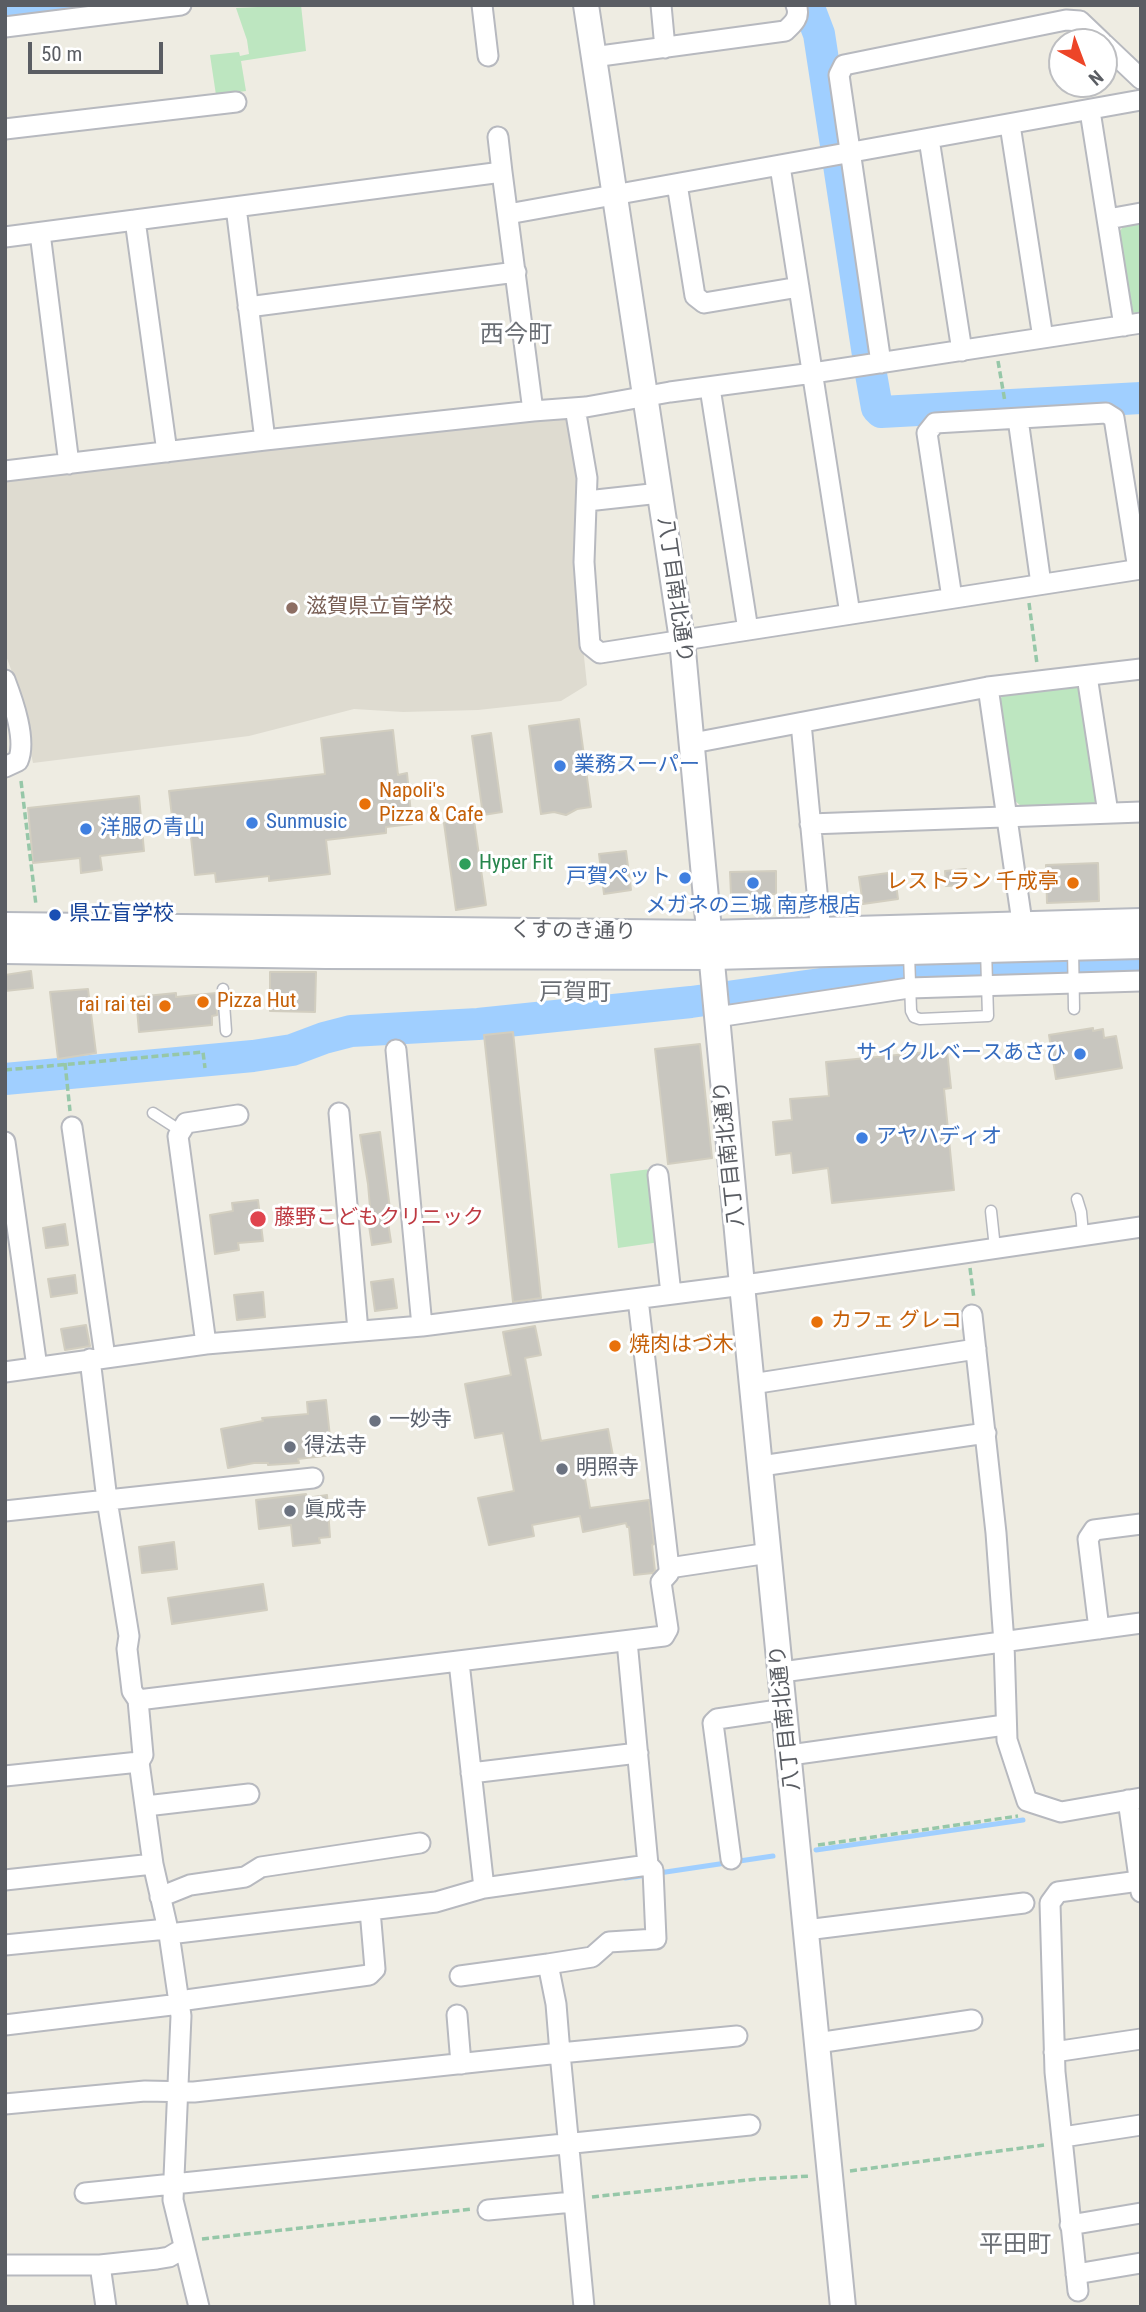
<!DOCTYPE html>
<meta charset="utf-8">
<style>
body{margin:0}
#map{position:relative;width:1146px;height:2312px;overflow:hidden;background:#eeece2;font-family:"Roboto Condensed",sans-serif}
canvas{display:block}
.frame{position:absolute;inset:0;border:7px solid #5a5d63;pointer-events:none}
.north{position:absolute;left:1048px;top:28px;width:70px;height:70px;box-sizing:border-box;background:#fff;border:2px solid #bdbec1;border-radius:50%;rotate:139deg;font-size:19px;font-weight:700;line-height:28px;text-align:center;color:#5a5d63}
.north::after{content:'';display:block;margin:auto;width:24px;height:32px;background:#ed4528;clip-path:polygon(50% 0,100% 100%,50% 72%,0 100%)}
.scale{position:absolute;left:28px;top:42px;width:135px;height:32px;box-sizing:border-box;border:4px solid #5a5d63;border-top:0;padding-left:9px;font-size:21px;line-height:24px;white-space:nowrap;color:#5a5d63;-webkit-text-stroke:5px #fff;paint-order:stroke}
</style>
<div id="map">
<canvas width="1146" height="2312"></canvas>
<div class="frame"></div>
<div class="north">N</div>
<div class="scale">50 m</div>
</div>
<script>
const context = document.querySelector('canvas').getContext('2d');
context.lineJoin = 'round';
function paint(path, color) {
  context.fillStyle = color;
  context.fill(path, 'evenodd');
}
function stroke(path, color, width, dash) {
  context.strokeStyle = color;
  context.lineWidth = width;
  context.lineCap = dash ? 'butt' : 'round';
  context.setLineDash(dash || []);
  context.stroke(path);
}
function write(font, color, halo, rows, align = 'center') {
  context.font = font + ' "Roboto Condensed","Noto Sans JP",sans-serif';
  context.lineWidth = 6;
  context.setLineDash([]);
  context.textBaseline = 'middle';
  context.strokeStyle = halo;
  context.fillStyle = color;
  for (const [text, x, y, turn = 0] of rows) {
    context.save();
    context.translate(x, y);
    context.rotate((+turn || 0) * Math.PI / 180);
    context.textAlign = isNaN(turn) ? turn : align;
    if (halo) context.strokeText(text, 0, 0);
    context.fillText(text, 0, 0);
    context.restore();
  }
}
paint(new Path2D(`
 M 568,416 L 581,477 L 574,562 L 587,685 L 561,701 L 478,710 L 403,712 L 354,709 L 249,736 L 33,763 L 16,683 L 5,653 L 5,481 Z`), '#dedbd0');
paint(new Path2D(`
 M 301,5 L 306,51 L 241,61 L 246,91 L 216,95 L 210,55 L 239,52 L 240,56 L 249,54 L 247,40 L 236,8 Z
 M 1141,222 L 1141,315 L 1140,316 L 1131,311 L 1117,237 C 1122,224 1128,224 1141,222 Z
 M 1075,685 L 1083,694 L 1099,797 L 1092,806 L 1023,808 L 1012,798 L 997,703 L 1004,694 Z
 M 651,1169 L 660,1242 L 618,1248 L 610,1174 Z`), '#bde6c0');
stroke(new Path2D(`
 M 816,1850 L 1023,1820
 M 659,1873 L 773,1856
 M 625,1878 L 648,1875`), '#a0cfff', 5);
stroke(new Path2D(`
 M 808,5 L 819,34 L 836,145
 M 5,13 L 73,5
 M 839,165 L 868,355
 M 871,374 L 877,408 L 881,412 L 1141,398
 M 5,1079 L 253,1056 L 292,1050 L 324,1038 L 351,1031 L 478,1024 L 691,1002 L 878,976 L 1141,968`), '#a0cfff', 32);
const building = new Path2D(`
 M 579,719 L 591,807 L 577,809 L 566,815 L 554,812 L 541,814 L 529,726 Z
 M 393,730 L 398,775 L 407,773 L 412,824 L 386,827 L 386,833 L 326,840 L 330,874 L 269,881 L 269,876 L 216,882 L 215,873 L 195,875 L 190,828 L 180,829 L 178,816 L 172,817 L 169,791 L 325,774 L 321,738 Z
 M 491,733 L 502,812 L 483,815 L 472,736 Z
 M 139,796 L 144,851 L 100,856 L 102,870 L 81,873 L 80,858 L 33,863 L 28,808 Z
 M 473,813 L 486,905 L 456,910 L 444,823 L 447,822 L 446,817 Z
 M 626,851 L 631,890 L 604,894 L 599,854 Z
 M 1098,863 L 1099,901 L 1047,903 L 1046,865 Z
 M 966,869 L 967,885 L 946,886 L 945,871 Z
 M 776,871 L 776,894 L 731,895 L 730,872 Z
 M 888,873 L 890,884 L 896,884 L 898,899 L 863,904 L 859,877 Z
 M 31,971 L 33,988 L 5,991 L 5,975 Z
 M 270,972 L 316,972 L 315,1012 L 270,1011 Z
 M 88,989 L 96,1053 L 58,1059 L 50,992 Z
 M 176,993 L 176,997 L 216,993 L 217,1015 L 212,1016 L 212,1025 L 139,1032 L 136,997 Z
 M 1093,1028 L 1093,1031 L 1103,1029 L 1104,1038 L 1116,1036 L 1122,1068 L 1056,1079 L 1049,1035 Z
 M 513,1032 L 541,1298 L 513,1302 L 484,1035 Z
 M 700,1044 L 712,1158 L 668,1164 L 655,1049 Z
 M 947,1050 L 951,1088 L 944,1089 L 954,1190 L 832,1203 L 828,1168 L 793,1173 L 791,1153 L 776,1155 L 773,1122 L 792,1120 L 790,1099 L 829,1096 L 826,1062 Z
 M 380,1132 L 390,1209 L 386,1209 L 391,1242 L 372,1245 L 368,1219 L 371,1219 L 368,1184 L 360,1135 Z
 M 258,1200 L 263,1241 L 238,1243 L 239,1250 L 215,1254 L 210,1215 L 233,1211 L 232,1203 Z
 M 65,1224 L 68,1245 L 46,1248 L 43,1228 Z
 M 75,1275 L 77,1293 L 51,1297 L 48,1279 Z
 M 393,1279 L 397,1308 L 375,1311 L 371,1282 Z
 M 263,1292 L 265,1317 L 237,1320 L 234,1295 Z
 M 86,1325 L 90,1346 L 65,1350 L 61,1329 Z
 M 535,1326 L 541,1355 L 525,1358 L 541,1441 L 608,1429 L 615,1467 L 584,1473 L 590,1508 L 649,1500 L 654,1544 L 652,1545 L 655,1571 L 653,1573 L 634,1575 L 629,1527 L 627,1527 L 626,1523 L 583,1532 L 580,1516 L 532,1525 L 534,1536 L 489,1545 L 478,1498 L 514,1491 L 503,1433 L 475,1438 L 465,1384 L 511,1375 L 503,1332 Z
 M 326,1400 L 332,1455 L 298,1459 L 299,1463 L 268,1465 L 268,1463 L 254,1463 L 228,1468 L 221,1429 L 263,1421 L 262,1418 L 308,1414 L 307,1402 Z
 M 306,1494 L 307,1498 L 327,1495 L 330,1537 L 319,1538 L 320,1543 L 293,1546 L 291,1525 L 259,1529 L 256,1500 Z
 M 174,1542 L 177,1569 L 142,1573 L 139,1547 Z
 M 263,1584 L 267,1610 L 172,1624 L 168,1598 Z`);
paint(building, '#c8c6bf');
stroke(building, '#d2cec0', 2);
const service = new Path2D(`
 M 1073,948 L 1074,1009
 M 909,954 L 911,1011 L 914,1017 L 920,1019 L 988,1016 L 986,949
 M 223,989 L 226,1031
 M 153,1113 L 181,1131
 M 1077,1199 L 1081,1212 L 1083,1234
 M 991,1211 L 995,1248`);
const minor = new Path2D(`
 M 482,5 L 488,56
 M 661,5 L 665,48
 M 5,27 L 181,5
 M 1104,44 L 1141,79
 M 593,57 L 785,31 C 793,24 801,17 796,5
 M 1090,111 L 1124,326
 M 1010,125 L 1043,338
 M 5,129 L 236,102
 M 498,137 L 502,172
 M 929,139 L 962,351
 M 780,166 L 850,614
 M 677,184 L 695,296 L 704,303 L 799,287
 M 236,207 L 265,440
 M 508,214 L 1141,100
 M 1108,219 L 1141,213
 M 135,220 L 167,452
 M 40,233 L 69,464
 M 5,237 L 502,172 L 533,411
 M 248,307 L 516,272
 M 881,363 L 839,75 L 844,65 L 1066,20 L 1080,21 L 1102,42
 M 710,388 L 748,630
 M 575,408 L 587,478 L 584,562 L 590,645 L 600,653 L 1141,569
 M 1018,419 L 1041,584
 M 5,471 L 265,440 L 533,411 L 586,407 L 670,392 L 813,373 L 1141,323
 M 587,501 L 660,493
 M 952,598 L 927,433 L 935,423 L 1106,413 L 1114,418 L 1138,569
 M 1087,676 L 1108,813
 M 5,680 C 13,701 27,740 18,761 L 5,767
 M 988,687 L 1024,936
 M 801,723 L 822,944
 M 693,743 L 988,687 L 1141,669
 M 810,824 L 1141,812
 M 717,1017 L 909,988 L 1141,981
 M 396,1050 L 422,1326
 M 339,1113 L 358,1331
 M 72,1127 L 105,1357
 M 5,1142 L 37,1367
 M 658,1175 L 671,1294
 M 972,1315 L 996,1533 L 1004,1643 L 1007,1740 L 1027,1801 L 1061,1812 L 1141,1798
 M 206,1344 L 178,1136 L 186,1123 L 238,1115
 M 90,1359 L 107,1500 L 129,1636 L 127,1649 L 132,1691 L 138,1700 L 143,1755 L 139,1762 L 153,1864 L 169,1934 L 181,2016 L 173,2200 L 199,2307
 M 5,1372 L 206,1344 L 422,1326 L 759,1283 L 1141,1227
 M 752,1384 L 976,1349
 M 761,1466 L 986,1433
 M 5,1511 L 313,1478
 M 669,1568 L 769,1553
 M 1099,1629 L 1088,1539 L 1094,1530 L 1141,1524
 M 459,1662 L 484,1888
 M 782,1672 L 1141,1623
 M 138,1700 L 664,1636 L 668,1629 L 661,1582 L 669,1573 L 669,1568 L 638,1299
 M 790,1755 L 1005,1725
 M 471,1773 L 638,1753
 M 5,1776 L 139,1762
 M 1128,1800 L 1141,1892
 M 146,1806 L 249,1794
 M 731,1859 L 713,1723 L 717,1719 L 785,1709
 M 5,1880 L 153,1864
 M 160,1897 L 190,1885 L 245,1877 L 261,1867 L 420,1843
 M 806,1930 L 1024,1903
 M 169,1934 L 436,1902 L 484,1888 L 648,1865
 M 5,1945 L 167,1929
 M 548,1964 L 592,1957 L 609,1942 L 656,1939 L 653,1870 L 648,1865 L 627,1641
 M 460,1976 L 548,1964 L 556,2004 L 560,2053 L 737,2036
 M 179,2001 L 369,1975 L 375,1969 L 370,1910
 M 457,2015 L 461,2064
 M 5,2025 L 180,2004
 M 817,2043 L 972,2020
 M 1054,2052 L 1141,2039
 M 5,2104 L 145,2091 L 194,2092 L 560,2053 L 584,2307
 M 1063,2137 L 1141,2125
 M 85,2193 L 750,2125
 M 488,2210 L 573,2202
 M 1070,2225 L 1141,2213
 M 5,2265 L 100,2265 L 157,2259 L 169,2257 L 184,2248
 M 100,2265 L 106,2307
 M 1076,2274 L 1141,2263
 M 1078,2291 L 1055,2072 L 1050,1903 L 1058,1892 L 1139,1881`);
const tertiary = new Path2D(`
 M 586,5 L 682,640 L 742,1285 L 843,2307`);
const secondary = new Path2D(`
 M 5,926 L 710,934 L 1141,922
 M 5,950 L 326,955 L 713,956 L 1141,945`);
stroke(service, '#b7b9bf', 13);
stroke(minor, '#b7b9bf', 23);
stroke(tertiary, '#b7b9bf', 28);
stroke(secondary, '#b7bac1', 30);
stroke(new Path2D(`
 M 998,361 L 1005,402
 M 1029,603 L 1037,664
 M 21,781 L 36,905
 M 65,1063 L 70,1111
 M 5,1070 L 203,1052 L 205,1068
 M 970,1268 L 974,1299
 M 818,1845 L 1018,1816
 M 850,2171 L 1044,2145
 M 592,2197 L 757,2179 L 811,2176
 M 202,2239 L 472,2209`), '#96c7a8', 3.5, [7, 3.5]);
stroke(service, '#fff', 10);
stroke(minor, '#fff', 19);
stroke(tertiary, '#fff', 24);
stroke(secondary, '#fff', 26);
for (const [x, y, r, color] of [
 [292,608,7,"#8d6e63"],
 [560,766,7,"#3f7fe0"],
 [365,804,7,"#e8710a"],
 [252,823,7,"#3f7fe0"],
 [86,829,7,"#3f7fe0"],
 [465,864,7,"#2e9e5b"],
 [685,878,7,"#3f7fe0"],
 [753,883,7,"#3f7fe0"],
 [1073,883,7,"#e8710a"],
 [55,915,7,"#1a4fb4"],
 [203,1002,7,"#e8710a"],
 [165,1006,7,"#e8710a"],
 [1080,1054,7,"#3f7fe0"],
 [862,1138,7,"#3f7fe0"],
 [258,1219,9,"#e0444e"],
 [817,1322,7,"#e8710a"],
 [615,1346,7,"#e8710a"],
 [375,1421,7,"#6b7280"],
 [290,1447,7,"#6b7280"],
 [562,1469,7,"#6b7280"],
 [290,1511,7,"#6b7280"]
]) {
  const dot = new Path2D();
  dot.arc(x, y, r, 0, 2 * Math.PI);
  context.fillStyle = color;
  context.fill(dot);
  stroke(dot, '#fff', 2.5);
}
write('21px', '#5a5d63', '#fff', [
 ["八丁目南北通り",674,590,82],
 ["くすのき通り",573,932,1],
 ["八丁目南北通り",730,1154,-96],
 ["八丁目南北通り",786,1718,-96]
]);
write('21px', '#785e54', '#fff', [
 ["滋賀県立盲学校",306,608]
], 'left');
write('21px', '#366cbe', '#fff', [
 ["業務スーパー",574,766],
 ["Sunmusic",266,823],
 ["洋服の青山",100,829],
 ["戸賀ペット",671,878,"right"],
 ["メガネの三城 南彦根店",753,907,"center"],
 ["サイクルベースあさひ",1066,1054,"right"],
 ["アヤハディオ",876,1138]
], 'left');
write('21px', '#c56008', '#fff', [
 ["Napoli's",379,792],
 ["Pizza & Cafe",379,816],
 ["レストラン 千成亭",1059,883,"right"],
 ["Pizza Hut",217,1002],
 ["rai rai tei",151,1006,"right"],
 ["カフェ グレコ",831,1322],
 ["焼肉はづ木",629,1346]
], 'left');
write('21px', '#27864d', '#fff', [
 ["Hyper Fit",479,864]
], 'left');
write('21px', '#164399', '#fff', [
 ["県立盲学校",69,915]
], 'left');
write('21px', '#be3a42', '#fff', [
 ["藤野こどもクリニック",274,1219]
], 'left');
write('21px', '#5b616d', '#fff', [
 ["一妙寺",389,1421],
 ["得法寺",304,1447],
 ["明照寺",576,1469],
 ["眞成寺",304,1511]
], 'left');
write('24px', '#6b6f75', '#fff', [
 ["西今町",516,336],
 ["戸賀町",575,994],
 ["平田町",1015,2246]
]);
</script>
